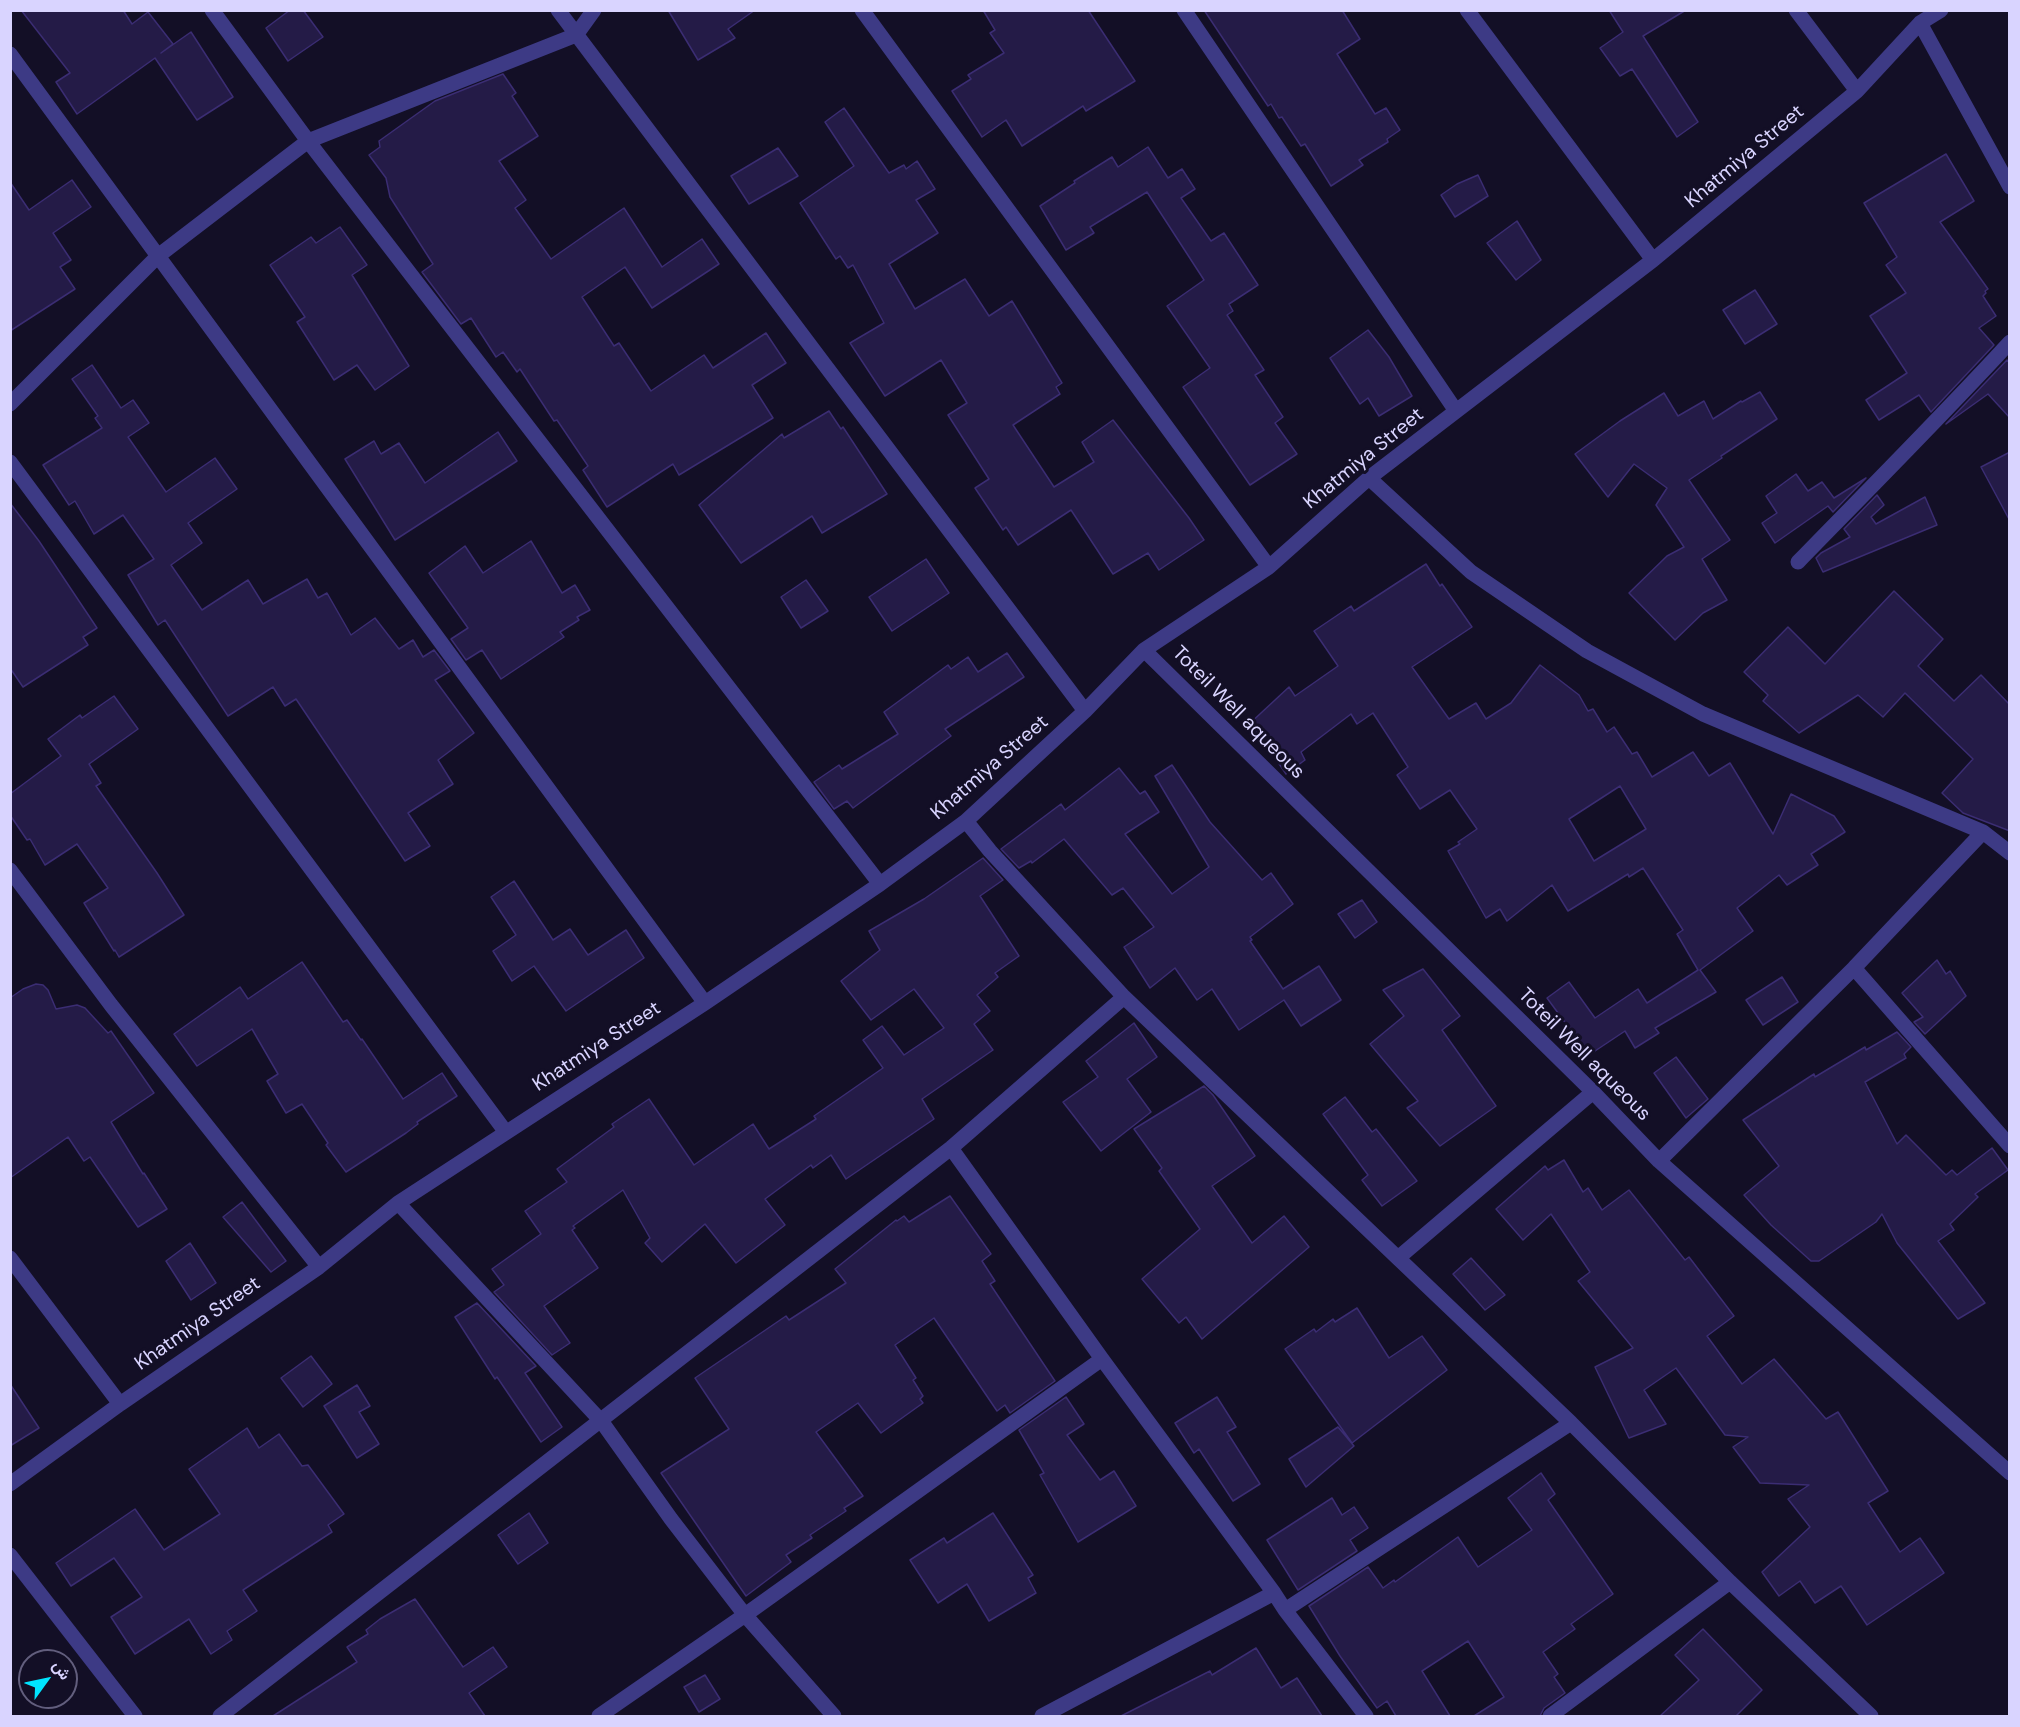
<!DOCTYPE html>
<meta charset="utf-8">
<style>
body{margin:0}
#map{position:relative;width:2020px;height:1727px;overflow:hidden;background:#130f26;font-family:"DM Sans",Vazirmatn,sans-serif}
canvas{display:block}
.frame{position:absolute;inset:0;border:12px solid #d9d4ff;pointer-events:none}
.north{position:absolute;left:18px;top:1649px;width:60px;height:60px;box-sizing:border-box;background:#130f26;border:2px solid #625e7d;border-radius:50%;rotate:57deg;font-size:16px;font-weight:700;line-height:24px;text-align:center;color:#d9d4ff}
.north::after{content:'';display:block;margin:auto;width:21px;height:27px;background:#00e5ff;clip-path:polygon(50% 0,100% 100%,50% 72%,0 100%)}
</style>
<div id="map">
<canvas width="2020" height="1727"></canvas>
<div class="frame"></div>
<div class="north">ش</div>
</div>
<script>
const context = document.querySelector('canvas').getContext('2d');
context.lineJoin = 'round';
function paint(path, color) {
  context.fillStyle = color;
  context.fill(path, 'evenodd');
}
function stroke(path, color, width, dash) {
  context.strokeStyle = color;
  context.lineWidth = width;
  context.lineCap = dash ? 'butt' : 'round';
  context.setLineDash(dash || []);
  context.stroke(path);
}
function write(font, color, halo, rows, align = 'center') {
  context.font = font + ' "DM Sans",sans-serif';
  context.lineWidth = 6;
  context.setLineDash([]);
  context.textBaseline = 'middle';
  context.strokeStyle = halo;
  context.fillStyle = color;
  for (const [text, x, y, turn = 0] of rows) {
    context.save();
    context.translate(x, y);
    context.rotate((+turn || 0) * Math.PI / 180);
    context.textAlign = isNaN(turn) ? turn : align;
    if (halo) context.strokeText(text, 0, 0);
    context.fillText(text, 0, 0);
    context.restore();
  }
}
const building = new Path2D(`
 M 21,10 L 123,10 L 132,24 L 148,12 L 173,44 L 161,53 L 191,32 L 233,97 L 197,120 L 155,58 L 77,114 L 56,82 L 70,73 Z
 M 290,10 L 303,10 L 323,37 L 288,61 L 266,28 Z
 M 668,10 L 755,10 L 728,29 L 735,38 L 698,60 Z
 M 983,10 L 1088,10 L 1135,81 L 1086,111 L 1083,106 L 1022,146 L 1006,120 L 982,137 L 952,91 L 971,79 L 968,75 L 1004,53 L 990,33 L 995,30 Z
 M 1204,10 L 1342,10 L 1360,39 L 1337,54 L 1375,114 L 1386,108 L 1400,130 L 1387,139 L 1388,142 L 1359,160 L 1363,165 L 1331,186 L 1305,144 L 1301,146 L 1282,117 L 1279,118 L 1271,104 L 1268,106 Z
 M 1609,10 L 1686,10 L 1643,36 L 1698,122 L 1677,137 L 1632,69 L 1620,76 L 1600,48 L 1623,32 Z
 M 503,74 L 516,93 L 512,96 L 538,136 L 499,161 L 526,200 L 515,208 L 551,259 L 624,208 L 662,267 L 702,239 L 719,264 L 652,308 L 625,267 L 582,297 L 614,346 L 619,343 L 651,391 L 704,355 L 713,368 L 766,333 L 786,363 L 752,385 L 773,418 L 679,475 L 673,464 L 607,507 L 583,470 L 588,466 L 557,420 L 554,421 L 520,369 L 517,372 L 503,352 L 496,357 L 471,318 L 461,324 L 422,272 L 433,264 L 390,197 L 386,178 L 369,155 L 380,147 L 379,141 L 435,101 Z
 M 844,108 L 889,173 L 904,165 L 906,169 L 917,161 L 935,189 L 916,200 L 938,233 L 889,264 L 915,309 L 965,279 L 989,316 L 1012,301 L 1062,383 L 1056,387 L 1060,394 L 1013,425 L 1054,487 L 1094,462 L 1082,442 L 1113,420 L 1189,518 L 1204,540 L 1159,570 L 1148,553 L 1113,574 L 1071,510 L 1018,545 L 1006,527 L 1003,530 L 975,488 L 989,479 L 948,415 L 967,403 L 941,360 L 885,396 L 850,343 L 884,323 L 853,265 L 848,268 L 840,256 L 836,259 L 800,203 L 854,166 L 825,122 Z
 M 1148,147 L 1168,178 L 1182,169 L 1195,189 L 1181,198 L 1211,241 L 1224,233 L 1258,285 L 1229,304 L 1233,311 L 1227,315 L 1264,370 L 1255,375 L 1283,417 L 1275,423 L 1297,454 L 1250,485 L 1183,387 L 1210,368 L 1167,306 L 1204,280 L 1147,192 L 1090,227 L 1094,233 L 1066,250 L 1040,206 L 1075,183 L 1074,181 L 1112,157 L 1118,167 Z
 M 778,148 L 798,176 L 749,204 L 731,176 Z
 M 1946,154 L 1974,201 L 1940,222 L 1988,289 L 1985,291 L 1986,293 L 1983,296 L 1996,316 L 1979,328 L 1994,345 L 1931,412 L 1919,395 L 1879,420 L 1866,400 L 1907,373 L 1870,316 L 1906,293 L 1886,265 L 1897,257 L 1864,203 Z
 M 1478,175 L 1488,196 L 1455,217 L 1441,195 L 1457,184 Z
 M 72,180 L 91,207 L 53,233 L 71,260 L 60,267 L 75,289 L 10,331 L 10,182 L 29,210 Z
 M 1517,221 L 1541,260 L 1516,280 L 1487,243 Z
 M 340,227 L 367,265 L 352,275 L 409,366 L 375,390 L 357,365 L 334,380 L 297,322 L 305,317 L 270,265 L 311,237 L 316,243 Z
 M 1755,290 L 1777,324 L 1745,344 L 1723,310 Z
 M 1368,330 L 1389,357 L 1412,396 L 1379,416 L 1368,398 L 1360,404 L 1330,358 Z
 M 2007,360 L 2010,363 L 2010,418 L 1988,394 L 1946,424 Z
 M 92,365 L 121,408 L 133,400 L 149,423 L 128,437 L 166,492 L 215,458 L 237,489 L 188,523 L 202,543 L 171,565 L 202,610 L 248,580 L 263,604 L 307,579 L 318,598 L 327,593 L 351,635 L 375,618 L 399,649 L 413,640 L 423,657 L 434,650 L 450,671 L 435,680 L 474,733 L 438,760 L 453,784 L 408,813 L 430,846 L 405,861 L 296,699 L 285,706 L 273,687 L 228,716 L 165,620 L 158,625 L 128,575 L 154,559 L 123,515 L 94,534 L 75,501 L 69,505 L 43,465 L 102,428 L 95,418 L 98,416 L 72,379 Z
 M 1760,392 L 1777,419 L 1721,456 L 1722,458 L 1689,480 L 1730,540 L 1702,559 L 1727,600 L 1703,613 L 1675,640 L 1629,593 L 1667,556 L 1684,547 L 1656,505 L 1667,488 L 1634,464 L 1608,497 L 1575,454 L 1620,421 L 1664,393 L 1678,416 L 1704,401 L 1713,419 L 1741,401 L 1742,402 Z
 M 829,411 L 841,429 L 843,427 L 887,494 L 822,533 L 812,516 L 741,563 L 699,505 L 782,434 L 784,438 Z
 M 498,432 L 517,461 L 395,540 L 345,459 L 374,441 L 381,454 L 399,443 L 425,483 Z
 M 2010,452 L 2010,521 L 1981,467 Z
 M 1796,474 L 1808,491 L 1822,482 L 1834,498 L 1866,478 L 1833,512 L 1828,506 L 1775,543 L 1762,523 L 1777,513 L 1766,496 Z
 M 1877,495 L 1884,505 L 1871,517 L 1876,524 L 1925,497 L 1937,525 L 1823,572 L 1816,558 L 1821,553 L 1850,537 L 1844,529 Z
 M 10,503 L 39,541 L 97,628 L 83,637 L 88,645 L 23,687 L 10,668 Z
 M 531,541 L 562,593 L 575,585 L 590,610 L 577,617 L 579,620 L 560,632 L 564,637 L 501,679 L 482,650 L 466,660 L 451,639 L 468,628 L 429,573 L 465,546 L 483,573 Z
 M 926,559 L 949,593 L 892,631 L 869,597 Z
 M 1426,564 L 1440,586 L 1442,584 L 1472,627 L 1412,667 L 1449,719 L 1476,703 L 1486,719 L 1511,703 L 1540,665 L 1579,695 L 1588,711 L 1593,709 L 1607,732 L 1614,727 L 1632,754 L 1637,752 L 1652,777 L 1693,752 L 1709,776 L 1730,763 L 1773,834 L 1791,794 L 1834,816 L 1845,832 L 1811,854 L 1818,865 L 1787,885 L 1779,875 L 1737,908 L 1753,931 L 1700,970 L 1716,992 L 1655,1028 L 1659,1033 L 1635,1048 L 1625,1031 L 1589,1055 L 1547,998 L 1569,982 L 1595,1018 L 1638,989 L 1647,1003 L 1698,970 L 1677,934 L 1683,930 L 1643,868 L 1629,877 L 1628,874 L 1568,911 L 1552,885 L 1507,921 L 1500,909 L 1486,918 L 1448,851 L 1460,844 L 1458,842 L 1477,829 L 1450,790 L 1420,809 L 1397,775 L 1408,767 L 1373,713 L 1357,724 L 1351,714 L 1301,752 L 1305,760 L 1286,774 L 1267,746 L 1247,726 L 1289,687 L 1295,696 L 1338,666 L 1314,631 L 1351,606 L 1354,611 ZM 1620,786 L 1646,829 L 1594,861 L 1569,819 Z
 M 806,580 L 828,611 L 801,628 L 781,597 Z
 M 1894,591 L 1943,639 L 1918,666 L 1954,701 L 1981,675 L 2010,705 L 2010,831 L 1963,813 L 1942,793 L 1973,759 L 1905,693 L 1883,717 L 1858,695 L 1799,733 L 1763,701 L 1768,695 L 1744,672 L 1788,627 L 1825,664 Z
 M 1007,653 L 1024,677 L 945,729 L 951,736 L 853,808 L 847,801 L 834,809 L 814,782 L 839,765 L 842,769 L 898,734 L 884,712 L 948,665 L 951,669 L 968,657 L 978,672 Z
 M 114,696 L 138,729 L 89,764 L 101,783 L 96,786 L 157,873 L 184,915 L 119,957 L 115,950 L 114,951 L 84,903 L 108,888 L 77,844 L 45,865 L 30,839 L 27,840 L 10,815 L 10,794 L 61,756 L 48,739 L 80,715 L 82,718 Z
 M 1172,765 L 1210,822 L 1262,880 L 1271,873 L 1293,904 L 1250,937 L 1252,940 L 1250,941 L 1283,989 L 1319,966 L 1341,1000 L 1301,1026 L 1284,1000 L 1239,1030 L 1212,989 L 1197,1000 L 1175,968 L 1150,988 L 1124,947 L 1154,927 L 1123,888 L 1112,895 L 1064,839 L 1032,863 L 1031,861 L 1019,868 L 1001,849 L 1061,804 L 1065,810 L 1119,768 L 1140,794 L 1145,791 L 1159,812 L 1125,834 L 1172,894 L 1209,867 L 1155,776 Z
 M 983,858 L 1003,880 L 980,896 L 1019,956 L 995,973 L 998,977 L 977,995 L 990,1011 L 974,1024 L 993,1050 L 922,1099 L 934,1119 L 846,1179 L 831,1155 L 813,1168 L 811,1165 L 765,1199 L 785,1225 L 736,1263 L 705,1224 L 662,1262 L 645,1243 L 650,1238 L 623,1190 L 573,1226 L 575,1228 L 572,1230 L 598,1268 L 544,1306 L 570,1343 L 552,1355 L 494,1292 L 504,1285 L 492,1269 L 541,1234 L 525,1211 L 567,1182 L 557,1169 L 614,1127 L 612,1124 L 649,1099 L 694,1165 L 753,1124 L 769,1149 L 816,1119 L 814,1116 L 883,1068 L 863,1040 L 882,1026 L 904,1055 L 944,1028 L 914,989 L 871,1020 L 841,981 L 880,950 L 869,931 L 924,899 Z
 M 514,881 L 553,940 L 570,929 L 588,955 L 626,930 L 644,958 L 566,1011 L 534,966 L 512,981 L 493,951 L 516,935 L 491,897 Z
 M 1362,900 L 1377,922 L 1355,938 L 1338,914 Z
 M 1937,960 L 1946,974 L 1950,971 L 1966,996 L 1925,1034 L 1914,1022 L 1923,1017 L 1902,993 Z
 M 302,962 L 343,1022 L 347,1020 L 361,1040 L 362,1039 L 403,1099 L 442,1073 L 457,1096 L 417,1122 L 418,1124 L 406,1133 L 346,1172 L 326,1145 L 328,1143 L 302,1104 L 286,1113 L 267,1081 L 278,1074 L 252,1029 L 197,1066 L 174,1034 L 240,987 L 248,999 Z
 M 1423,969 L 1460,1016 L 1442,1030 L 1496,1106 L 1440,1146 L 1407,1108 L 1418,1101 L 1370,1044 L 1404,1016 L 1383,990 Z
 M 1782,977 L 1798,1002 L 1763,1025 L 1746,1000 Z
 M 36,984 L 43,985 L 48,990 L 56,1009 L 77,1005 L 85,1008 L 108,1033 L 111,1031 L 154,1093 L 111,1122 L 143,1174 L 144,1173 L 167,1209 L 138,1227 L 90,1157 L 84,1161 L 68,1137 L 10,1178 L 10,998 L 23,989 Z
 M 1134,1023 L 1157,1057 L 1127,1079 L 1151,1112 L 1101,1151 L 1063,1102 L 1098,1077 L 1086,1061 Z
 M 1897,1032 L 1911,1047 L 1904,1054 L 1906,1058 L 1865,1082 L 1897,1144 L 1906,1135 L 1946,1175 L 1952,1170 L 1957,1175 L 1992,1148 L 2008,1170 L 1975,1194 L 1978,1197 L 1950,1224 L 1954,1230 L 1938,1241 L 1985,1303 L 1958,1319 L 1897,1243 L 1882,1214 L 1876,1222 L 1819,1261 L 1811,1261 L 1771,1225 L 1744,1195 L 1779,1166 L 1743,1120 L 1814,1074 L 1815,1077 L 1865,1047 L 1866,1050 Z
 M 1676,1057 L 1708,1099 L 1686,1118 L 1654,1073 Z
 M 1204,1086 L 1213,1095 L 1255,1156 L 1212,1186 L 1252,1243 L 1284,1216 L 1309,1247 L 1202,1339 L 1186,1317 L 1179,1323 L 1142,1279 L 1200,1229 L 1159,1171 L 1162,1168 L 1134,1129 Z
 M 1345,1097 L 1372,1132 L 1376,1129 L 1417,1181 L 1382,1206 L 1362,1180 L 1368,1175 L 1323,1114 Z
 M 1564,1160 L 1583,1192 L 1588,1188 L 1602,1210 L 1629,1190 L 1685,1260 L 1689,1257 L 1734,1316 L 1707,1336 L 1742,1384 L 1774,1359 L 1826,1419 L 1838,1412 L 1888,1491 L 1868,1503 L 1900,1552 L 1920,1538 L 1944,1573 L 1867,1625 L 1841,1586 L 1815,1603 L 1800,1581 L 1779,1596 L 1762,1572 L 1810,1527 L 1788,1499 L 1809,1485 L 1760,1483 L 1733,1447 L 1748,1437 L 1725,1435 L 1676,1368 L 1644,1390 L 1666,1424 L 1629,1438 L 1595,1367 L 1633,1348 L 1578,1281 L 1590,1272 L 1551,1214 L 1523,1240 L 1496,1209 L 1545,1166 L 1548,1170 Z
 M 950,1196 L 991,1254 L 982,1261 L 995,1281 L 990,1284 L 1055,1381 L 1010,1413 L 1005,1405 L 997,1411 L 934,1318 L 895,1345 L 916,1378 L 913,1380 L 923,1396 L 920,1399 L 923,1403 L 881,1433 L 858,1403 L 816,1432 L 863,1496 L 844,1508 L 846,1511 L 810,1535 L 812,1538 L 786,1555 L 791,1562 L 746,1596 L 661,1473 L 729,1429 L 695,1378 L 786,1316 L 789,1320 L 846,1283 L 835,1269 L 896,1220 L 897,1221 L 904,1216 L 909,1222 Z
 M 242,1202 L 286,1261 L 271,1272 L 223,1217 Z
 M 190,1243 L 216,1283 L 191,1300 L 166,1261 Z
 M 1471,1258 L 1505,1295 L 1485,1310 L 1453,1274 Z
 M 477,1303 L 536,1366 L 525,1373 L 562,1427 L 541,1442 L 497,1377 L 495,1379 L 455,1317 Z
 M 1357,1308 L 1389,1358 L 1422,1336 L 1447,1370 L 1352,1443 L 1285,1349 L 1314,1329 L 1316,1332 L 1333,1319 L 1335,1322 Z
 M 311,1356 L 332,1384 L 303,1407 L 281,1378 Z
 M 10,1384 L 39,1428 L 10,1446 Z
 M 357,1385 L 370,1406 L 359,1412 L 379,1444 L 357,1458 L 324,1406 Z
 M 1066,1397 L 1084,1424 L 1067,1435 L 1100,1480 L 1114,1471 L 1136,1506 L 1078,1542 L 1040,1475 L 1044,1473 L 1019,1430 Z
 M 1217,1397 L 1236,1427 L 1227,1432 L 1260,1484 L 1233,1501 L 1199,1449 L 1194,1453 L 1175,1423 Z
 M 1338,1427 L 1354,1446 L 1306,1487 L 1289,1459 Z
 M 247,1428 L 259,1448 L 279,1434 L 302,1466 L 308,1465 L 344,1514 L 328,1525 L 332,1532 L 243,1590 L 257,1611 L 227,1631 L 232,1640 L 211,1654 L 189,1619 L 135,1654 L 111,1617 L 142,1597 L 114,1558 L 71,1586 L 56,1563 L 135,1509 L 164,1550 L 220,1514 L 189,1469 Z
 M 1541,1473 L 1555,1494 L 1548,1500 L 1613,1594 L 1571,1624 L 1575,1629 L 1543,1652 L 1558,1674 L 1554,1677 L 1565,1693 L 1544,1708 L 1540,1716 L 1474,1716 L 1504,1697 L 1468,1641 L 1422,1671 L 1450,1716 L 1396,1716 L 1387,1701 L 1377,1708 L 1340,1656 L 1309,1606 L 1368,1567 L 1383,1588 L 1394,1580 L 1395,1582 L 1458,1537 L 1478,1567 L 1532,1530 L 1508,1498 Z
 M 1332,1498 L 1342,1515 L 1354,1507 L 1368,1528 L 1350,1540 L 1357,1551 L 1298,1590 L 1267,1540 Z
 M 529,1513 L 548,1543 L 518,1564 L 498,1535 Z
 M 993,1513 L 1033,1575 L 1028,1578 L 1036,1593 L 989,1621 L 967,1584 L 938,1603 L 910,1560 L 944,1538 L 947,1543 Z
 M 415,1599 L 463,1667 L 493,1647 L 507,1667 L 469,1693 L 485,1716 L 273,1716 L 357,1662 L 347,1647 L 368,1634 L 366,1630 L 380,1619 Z
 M 1703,1629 L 1762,1690 L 1736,1716 L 1660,1716 L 1699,1680 L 1675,1655 Z
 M 1256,1648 L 1281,1688 L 1297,1678 L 1322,1716 L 1121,1716 L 1210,1671 L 1212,1675 Z
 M 705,1675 L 720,1699 L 699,1712 L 684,1687 Z`);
paint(building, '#241b47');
stroke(building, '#3b2d73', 1.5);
stroke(new Path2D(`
 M 212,10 L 308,141 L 880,884
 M 558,10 L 1085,711
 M 862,10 L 1269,567
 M 1184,10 L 1456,411
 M 1467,10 L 1653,260
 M 1796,10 L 1857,91
 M 1920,23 L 2010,187
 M 10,54 L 705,1003
 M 10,404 L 158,256 L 308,141 L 576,35 L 594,10
 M 10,462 L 505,1131
 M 1369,478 L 1471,572 L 1587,651 L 1703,714 L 1983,832 L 2010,853
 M 1798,562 C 1869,489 1941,417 2010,342
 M 1144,650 L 1593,1092 L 1659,1161 L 2010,1473
 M 966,821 L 990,851 L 1124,997 L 1571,1423 L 1730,1582 L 1871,1716
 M 10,870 L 111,1005 L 319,1267
 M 1854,968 L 2010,1146
 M 951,1148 L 1102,1359 L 1274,1593 L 1285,1610 L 1366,1716
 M 1659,1161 L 1854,968 L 1983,832
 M 398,1203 L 602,1422 L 671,1519 L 745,1615 L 834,1716
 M 10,1258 L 120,1404
 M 1398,1258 L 1593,1092
 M 10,1484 L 120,1404 L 319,1267 L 398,1203 L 705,1003 L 880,884 L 966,821 L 1085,711 L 1144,650 L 1269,567 L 1369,478 L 1653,260 L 1857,91 L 1920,23 L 1941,10
 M 10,1555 L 135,1716
 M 1285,1610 L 1571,1423
 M 220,1716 L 951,1148 L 1124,997
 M 599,1716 L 745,1615 L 1102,1359
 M 1042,1716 L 1274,1593
 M 1550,1716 L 1730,1582`), '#3d3a85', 15);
write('20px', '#d9d4ff', '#130f26', [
 ["Khatmiya Street",1745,157,-40],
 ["Khatmiya Street",1364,459,-39],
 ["Toteil Well aqueous",1238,713,45],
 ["Khatmiya Street",990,768,-41],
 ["Khatmiya Street",597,1047,-33],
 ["Toteil Well aqueous",1584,1055,45],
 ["Khatmiya Street",198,1324,-35]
]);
</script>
